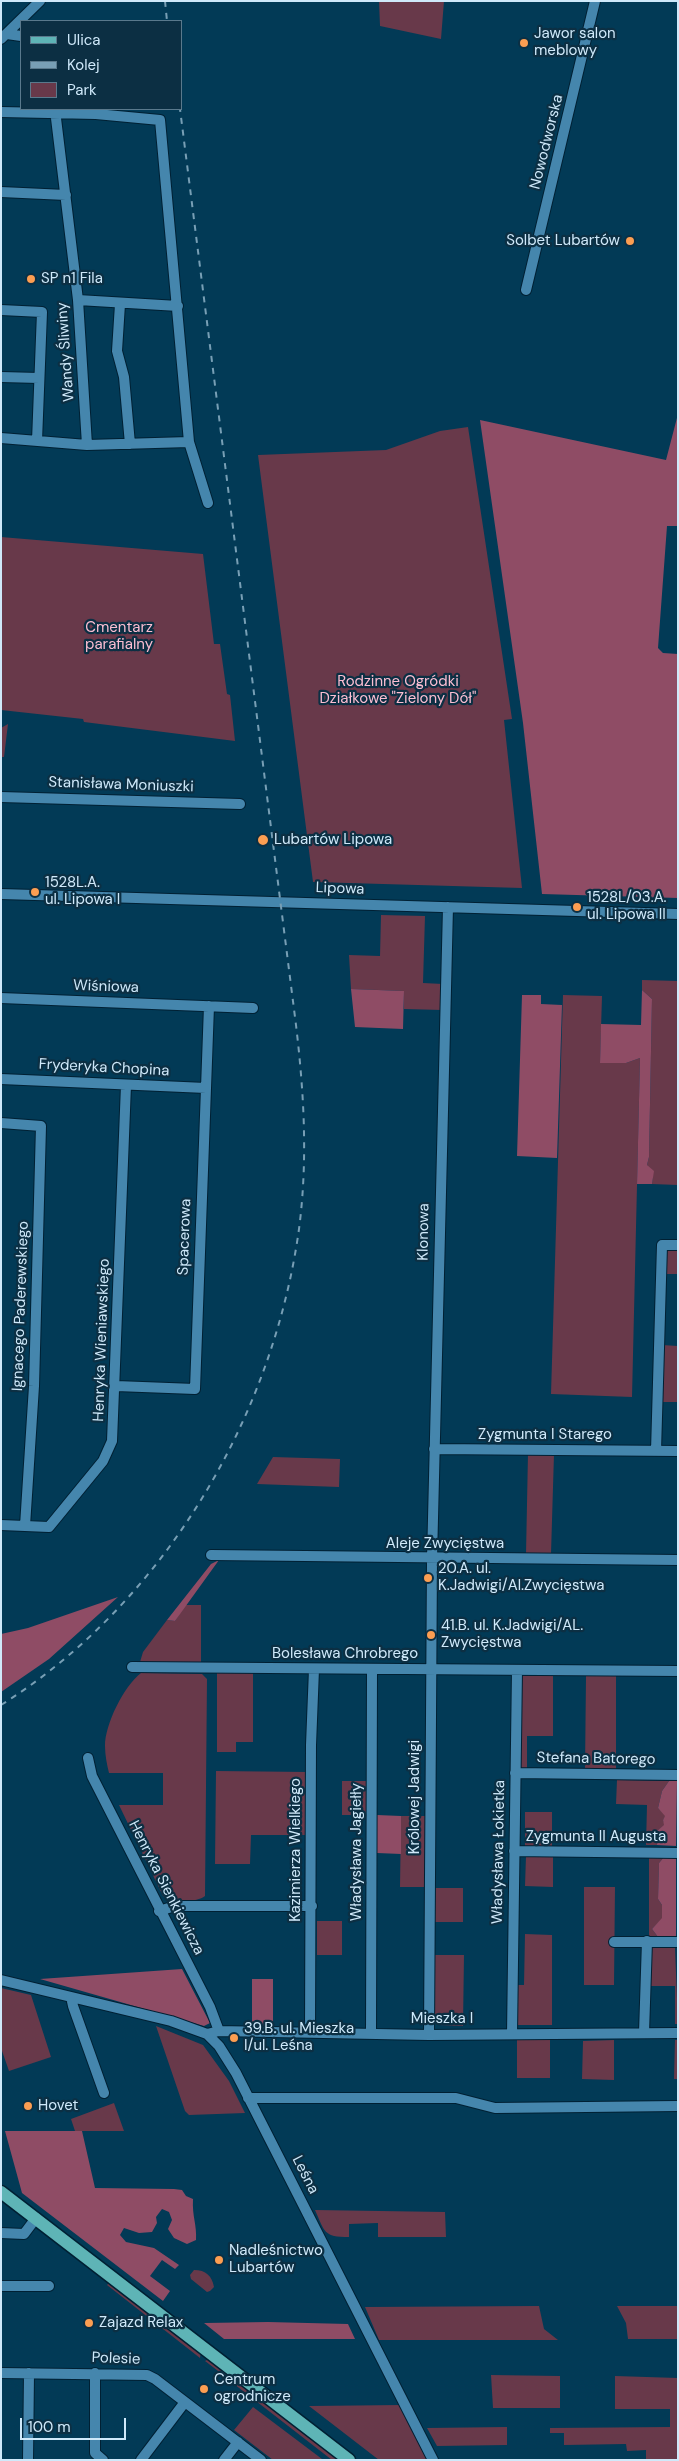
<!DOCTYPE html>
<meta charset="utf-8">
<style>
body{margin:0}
#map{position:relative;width:679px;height:2461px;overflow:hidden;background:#023a56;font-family:"DM Sans",sans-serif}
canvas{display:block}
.frame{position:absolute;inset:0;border:2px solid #cfe9fa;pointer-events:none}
.legend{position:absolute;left:20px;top:20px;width:162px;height:90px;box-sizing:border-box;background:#0c2f43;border:1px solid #5a798c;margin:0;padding:6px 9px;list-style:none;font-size:15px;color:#cfe9fa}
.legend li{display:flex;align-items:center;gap:10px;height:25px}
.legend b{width:25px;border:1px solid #5a798c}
.scale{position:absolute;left:20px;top:2418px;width:106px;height:22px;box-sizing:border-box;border:2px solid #cfe9fa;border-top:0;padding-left:6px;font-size:15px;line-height:18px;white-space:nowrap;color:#cfe9fa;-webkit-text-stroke:4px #0c2f43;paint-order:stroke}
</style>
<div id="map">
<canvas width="679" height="2461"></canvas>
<div class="frame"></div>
<ul class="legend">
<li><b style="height:6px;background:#5eb4b6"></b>Ulica</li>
<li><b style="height:6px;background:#789fb5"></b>Kolej</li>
<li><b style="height:14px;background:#68394a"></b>Park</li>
</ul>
<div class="scale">100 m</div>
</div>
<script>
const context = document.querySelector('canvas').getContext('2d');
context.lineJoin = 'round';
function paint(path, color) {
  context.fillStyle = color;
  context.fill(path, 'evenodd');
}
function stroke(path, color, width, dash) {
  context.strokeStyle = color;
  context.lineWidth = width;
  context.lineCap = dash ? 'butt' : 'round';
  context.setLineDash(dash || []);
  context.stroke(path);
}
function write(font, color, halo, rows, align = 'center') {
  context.font = font + ' "DM Sans",sans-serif';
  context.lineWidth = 4.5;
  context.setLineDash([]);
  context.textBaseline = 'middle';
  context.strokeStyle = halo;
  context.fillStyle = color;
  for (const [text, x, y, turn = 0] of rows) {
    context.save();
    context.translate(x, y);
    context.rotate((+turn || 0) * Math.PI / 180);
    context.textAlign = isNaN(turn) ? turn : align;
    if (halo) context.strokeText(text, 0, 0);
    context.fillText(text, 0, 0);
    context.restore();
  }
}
paint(new Path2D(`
 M 379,1 L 444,1 L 441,39 L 380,26 Z
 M 468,427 L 512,719 L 504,720 L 522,888 L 313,882 L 258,455 L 386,450 L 440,431 Z
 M 1,537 L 203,554 L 214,644 L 220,644 L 227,694 L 230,695 L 235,741 L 84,722 L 83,719 L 1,710 Z
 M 8,724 L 4,757 L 1,757 L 1,728 Z
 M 381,915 L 425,916 L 423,983 L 443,984 L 442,1010 L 404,1009 L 404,991 L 351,989 L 349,955 L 380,956 Z
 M 642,980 L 678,981 L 678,1185 L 652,1184 L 653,1176 L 647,1165 L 649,1157 L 652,999 L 642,990 Z
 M 563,995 L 602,996 L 600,1063 L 626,1063 L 640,1058 L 632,1397 L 551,1394 Z
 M 664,1250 L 678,1250 L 678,1274 L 664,1274 Z
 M 662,1345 L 678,1346 L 678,1402 L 661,1402 Z
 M 528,1453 L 554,1454 L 551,1554 L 526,1554 Z
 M 273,1457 L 340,1459 L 339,1487 L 257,1484 Z
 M 185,1605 L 201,1605 L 201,1662 L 140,1662 L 143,1652 L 167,1620 L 175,1621 Z
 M 141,1673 L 202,1674 L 207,1679 L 205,1896 C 196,1903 173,1902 163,1896 L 119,1805 L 163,1805 L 163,1773 L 109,1773 C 107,1765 105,1755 105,1746 C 105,1724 124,1686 141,1673 Z
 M 217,1673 L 253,1673 L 253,1742 L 236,1742 L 236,1752 L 217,1752 Z
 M 521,1676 L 553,1676 L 553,1736 L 527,1736 L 527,1768 L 521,1768 Z
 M 586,1676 L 616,1676 L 616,1769 L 585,1769 Z
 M 216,1771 L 308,1772 L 308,1835 L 251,1835 L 250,1864 L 215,1864 Z
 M 617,1780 L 669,1781 L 662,1791 L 658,1808 L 665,1814 L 665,1817 L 663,1820 L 665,1825 L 657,1831 L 657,1845 L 646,1845 L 647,1805 L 616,1804 Z
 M 342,1781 L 366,1781 L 366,1815 L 342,1815 Z
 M 525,1812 L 552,1812 L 552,1846 L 525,1846 Z
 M 401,1816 L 425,1816 L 425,1887 L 400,1887 Z
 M 526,1856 L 553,1857 L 553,1887 L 525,1886 Z
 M 664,1857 L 659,1863 L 658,1899 L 662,1905 L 662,1919 L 652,1929 L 658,1937 L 649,1937 L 649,1858 Z
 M 584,1887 L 615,1887 L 614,1985 L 584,1985 Z
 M 435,1888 L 463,1888 L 463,1922 L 435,1922 Z
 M 317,1921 L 342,1921 L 342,1955 L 317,1955 Z
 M 525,1934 L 552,1935 L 552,2025 L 518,2025 L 518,1985 L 524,1985 Z
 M 650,1947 L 675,1947 L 678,2024 L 675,2024 L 675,1986 L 650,1986 Z
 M 435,1955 L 464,1955 L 463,2026 L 439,2025 L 434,2021 Z
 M 1,1988 L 31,1995 L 51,2057 L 9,2071 L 1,2048 Z
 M 156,2026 L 203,2045 L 229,2081 L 245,2113 L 189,2115 L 185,2111 Z
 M 517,2040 L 550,2040 L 550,2078 L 517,2078 Z
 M 614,2040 L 614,2080 L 582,2079 L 583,2041 Z
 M 675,2040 L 678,2040 L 678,2079 L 674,2079 Z
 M 114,2103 L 124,2131 L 75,2131 L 71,2119 Z
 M 315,2210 L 445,2212 L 446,2237 L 378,2237 L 378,2223 L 349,2224 L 349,2237 C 323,2237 325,2232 315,2210 Z
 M 194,2270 C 206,2270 212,2276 214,2287 L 210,2291 L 207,2292 L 191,2279 L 190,2275 Z
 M 109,2283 L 201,2351 L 200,2358 L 107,2285 Z
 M 539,2306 L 544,2329 L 558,2340 L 379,2340 L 365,2307 Z
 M 617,2306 L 678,2306 L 678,2339 L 628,2339 L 626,2323 Z
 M 209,2359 L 231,2376 L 230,2380 L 205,2361 Z
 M 491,2375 L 560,2376 L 560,2408 L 493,2408 Z
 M 615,2376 L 678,2378 L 678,2460 L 646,2460 L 646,2450 L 627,2451 L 626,2444 L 564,2445 L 564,2433 L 550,2433 L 550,2428 L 670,2427 L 670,2409 L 615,2409 Z
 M 237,2381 L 342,2460 L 332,2460 L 234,2384 Z
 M 401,2405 L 428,2460 L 379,2460 L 309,2406 Z
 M 253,2407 L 322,2459 L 273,2460 L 234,2430 Z
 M 507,2427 L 507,2445 L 437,2446 L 427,2428 Z`), '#68394a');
paint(new Path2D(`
 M 678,414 L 678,526 L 667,526 L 658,648 L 663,653 L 678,654 L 678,898 L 542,894 L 523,723 L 480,420 L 666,460 Z
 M 351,989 L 404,991 L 403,1029 L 355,1027 Z
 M 642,990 L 652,999 L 649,1157 L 647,1165 L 654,1171 L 652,1184 L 637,1184 L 640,1058 L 626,1063 L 600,1063 L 601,1024 L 641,1025 Z
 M 522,995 L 541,995 L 541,1004 L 562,1005 L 557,1158 L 517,1156 Z
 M 219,1560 L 175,1621 L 167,1620 L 211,1564 Z
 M 118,1597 L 49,1659 L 1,1692 L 1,1634 L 28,1628 Z
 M 669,1781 L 677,1781 L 676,1846 L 657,1845 L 657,1831 L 664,1825 L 663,1820 L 665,1816 L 658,1808 L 662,1791 Z
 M 377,1815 L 401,1816 L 401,1854 L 377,1853 Z
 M 664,1857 L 676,1857 L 676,1937 L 658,1937 L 652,1929 L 662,1918 L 662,1905 L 658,1899 L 659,1863 Z
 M 182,1969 L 210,2023 L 204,2026 L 197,2024 L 40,1979 Z
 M 252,1979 L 273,1979 L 273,2026 L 252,2026 Z
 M 5,2131 L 82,2131 L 95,2188 L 174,2189 L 182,2190 L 186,2196 L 193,2199 C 192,2217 197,2224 196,2240 L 187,2244 L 174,2238 L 168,2229 L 172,2220 L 169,2212 L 162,2209 L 156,2217 L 157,2223 L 152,2232 L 139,2233 L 124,2228 L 120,2235 L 126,2242 L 154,2248 L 179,2265 L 175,2269 L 162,2260 L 150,2276 L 170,2291 L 163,2301 L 22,2193 Z
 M 268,2322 L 348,2324 L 355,2339 L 224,2339 L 204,2323 Z`), '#8f4c65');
const minor = new Path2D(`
 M 7,34 L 21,36
 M 1,39 L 40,1
 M 55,110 L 78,300 L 87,445
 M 1,112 L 96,114 L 160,120 L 189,442 L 208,503
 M 1,192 L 66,195
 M 526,290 L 595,1
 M 78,300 L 178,306
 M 120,304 L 117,351 L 124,377 L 130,444
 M 1,310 L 42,312 L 37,441
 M 1,377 L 39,378
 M 1,438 L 87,445 L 189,442
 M 1,797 L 240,804
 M 1,894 L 678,914
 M 1,998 L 253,1008
 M 1,1079 L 206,1088
 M 1,1123 L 41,1126 L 34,1386 L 25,1526
 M 116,1386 L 195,1389 L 209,1006
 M 434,1449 L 678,1451
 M 656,1451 L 662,1245 L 678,1245
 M 1,1525 L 49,1527 L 103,1461 L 112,1441 L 126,1085
 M 211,1555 L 678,1560
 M 132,1667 L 678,1671
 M 88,1758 L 92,1776 L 210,2007 L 219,2031
 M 515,1773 L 678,1775
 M 514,1851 L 678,1853
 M 159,1911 L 175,1906 L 312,1906
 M 614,1942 L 678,1942
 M 1,1980 L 171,2021 L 207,2034 L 219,2046 L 236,2073 L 433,2460
 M 71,1997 L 73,2006 L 104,2093
 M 310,2032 L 311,1745 L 314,1669
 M 644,2033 L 647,1941
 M 207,2034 L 219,2031 L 429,2035 L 678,2033
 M 371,2034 L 372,1670
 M 512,2034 L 517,1670
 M 429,2035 L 432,1559 L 448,907
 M 248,2098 L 456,2098 L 495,2108 L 678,2106
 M 1,2233 L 24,2234 L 36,2218
 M 1,2286 L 49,2286
 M 1,2373 L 147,2375 L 155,2379 L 261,2460
 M 95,2373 L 95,2453 L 103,2460
 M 28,2460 L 29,2373
 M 141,2460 L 185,2402
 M 224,2460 L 238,2442`);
const major = new Path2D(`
 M 1,2192 L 349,2460`);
stroke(minor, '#002033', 12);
stroke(major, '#002033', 15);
stroke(minor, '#4586ad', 10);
stroke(major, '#5eb4b6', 12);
stroke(new Path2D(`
 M 165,1 L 167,21
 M 1,1705 C 164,1603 273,1417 299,1229 C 308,1160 304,1093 296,1025 L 180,109`), '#789fb5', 2, [6, 6]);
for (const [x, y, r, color] of [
 [524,43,5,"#fc9e52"],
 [630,241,5,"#fc9e52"],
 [31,279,5,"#fc9e52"],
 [263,840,6,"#fc9e52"],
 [35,892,5,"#fc9e52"],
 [577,907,5,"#fc9e52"],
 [428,1578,5,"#fc9e52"],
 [431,1635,5,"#fc9e52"],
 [234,2038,5,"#fc9e52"],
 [28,2106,5,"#fc9e52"],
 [219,2260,5,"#fc9e52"],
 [89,2323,5,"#fc9e52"],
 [204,2389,5,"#fc9e52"]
]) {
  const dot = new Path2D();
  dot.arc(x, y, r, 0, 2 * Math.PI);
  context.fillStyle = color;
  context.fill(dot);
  stroke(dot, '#0c2f43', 2);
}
write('15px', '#cfe9fa', '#0c2f43', [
 ["Jawor salon",534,34],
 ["meblowy",534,51],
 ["Solbet Lubartów",620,241,"right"],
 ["SP n1 Fila",41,279],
 ["Lubartów Lipowa",274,840],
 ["1528L.A.",45,883],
 ["ul. Lipowa I",45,900],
 ["1528L/03.A.",587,898],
 ["ul. Lipowa II",587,915],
 ["20.A. ul.",438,1569],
 ["K.Jadwigi/Al.Zwycięstwa",438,1586],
 ["41.B. ul. K.Jadwigi/AL.",441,1626],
 ["Zwycięstwa",441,1643],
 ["39.B. ul. Mieszka",244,2029],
 ["I/ul. Leśna",244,2046],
 ["Hovet",38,2106],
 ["Nadleśnictwo",229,2251],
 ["Lubartów",229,2268],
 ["Zajazd Relax",99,2323],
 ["Centrum",214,2380],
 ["ogrodnicze",214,2397]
], 'left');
write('15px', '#cfe9fa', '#0c2f43', [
 ["Nowodworska",547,142,-76],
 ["Wandy Śliwiny",66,352,-94],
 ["Stanisława Moniuszki",121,785,2],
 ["Lipowa",340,889,2],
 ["Wiśniowa",106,987,2],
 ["Fryderyka Chopina",104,1068,3],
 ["Klonowa",424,1232,-89],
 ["Spacerowa",185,1237,-88],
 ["Ignacego Paderewskiego",21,1306,-88],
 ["Henryka Wieniawskiego",102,1340,-88],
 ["Zygmunta I Starego",545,1435],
 ["Aleje Zwycięstwa",445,1544],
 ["Bolesława Chrobrego",345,1654],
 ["Stefana Batorego",596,1759,1],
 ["Królowej Jadwigi",415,1797,-90],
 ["Zygmunta II Augusta",596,1837],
 ["Kazimierza Wielkiego",296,1850,-90],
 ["Władysława Jagiełły",357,1852,-90],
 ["Władysława Łokietka",499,1852,-89],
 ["Henryka Sienkiewicza",166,1888,63],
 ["Mieszka I",442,2019],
 ["Leśna",305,2175,63],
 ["Polesie",116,2359,2]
]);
write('15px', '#fcbed2', '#0c2f43', [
 ["Cmentarz",119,628],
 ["parafialny",119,645],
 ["Rodzinne Ogródki",398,682],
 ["Działkowe \"Zielony Dół\"",398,699]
]);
</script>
